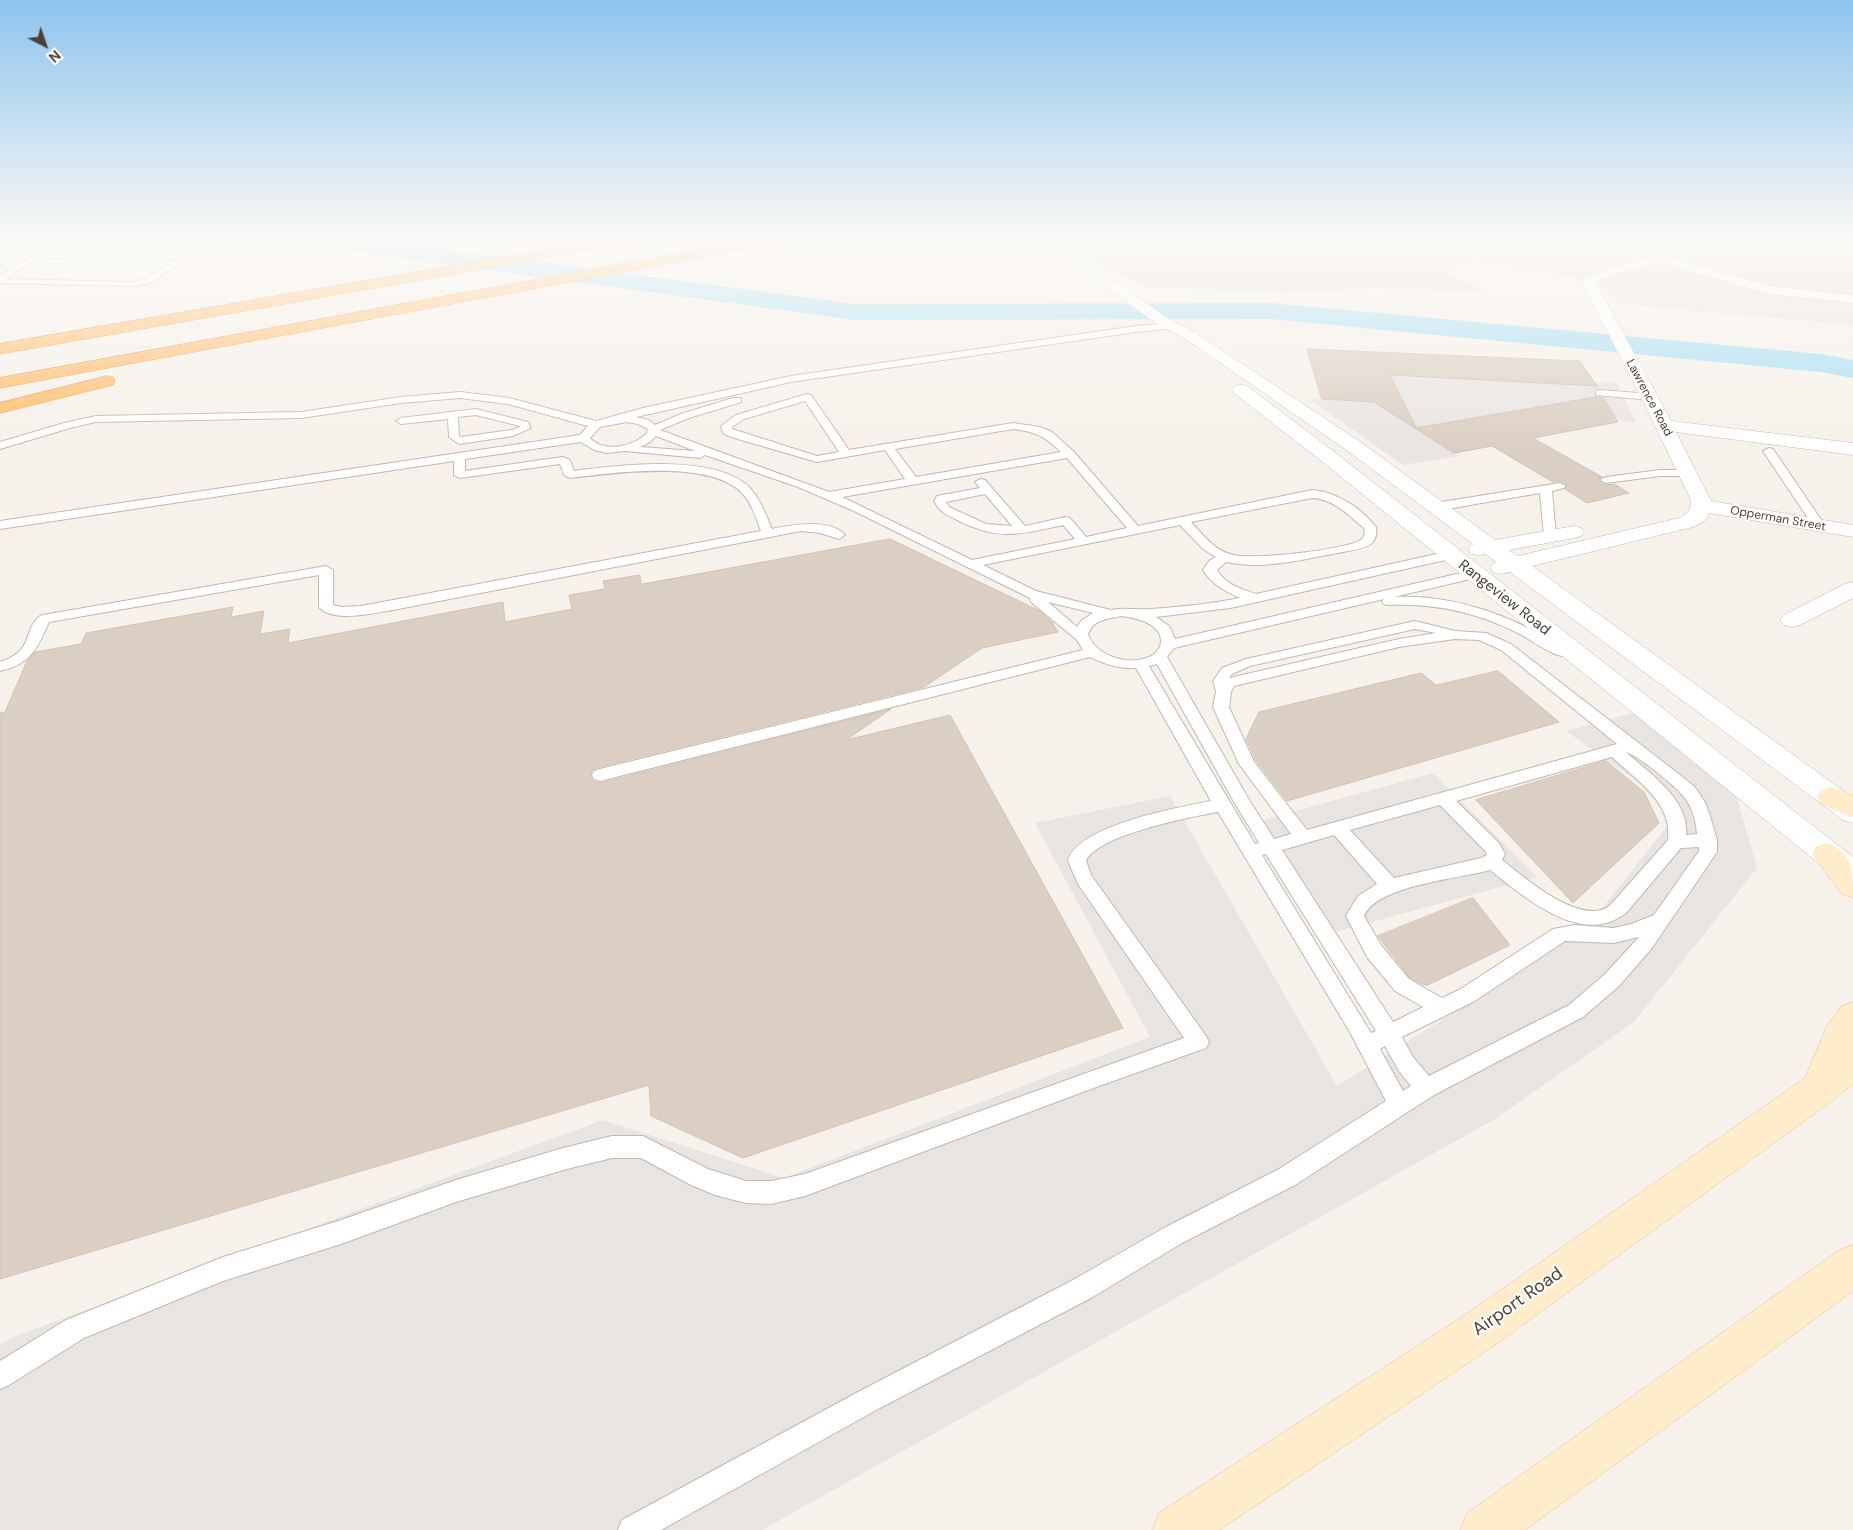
<!DOCTYPE html>
<style>
body{margin:0}
#map{position:relative;width:1853px;height:1530px;overflow:hidden;background:#f6f1ea;font-family:"DM Sans",sans-serif}
canvas{display:block}
.north{position:absolute;left:20px;top:20px;width:50px;height:50px;-webkit-text-stroke:4px #fff;paint-order:stroke;rotate:139deg;font-size:14px;font-weight:700;line-height:20px;text-align:center;color:#4a4137}
.north::after{content:'';display:block;margin:auto;width:18px;height:22px;background:#4a4137;clip-path:polygon(50% 0,100% 100%,50% 72%,0 100%)}
</style>
<div id="map">
<canvas width="1853" height="1530"></canvas>
<div class="north">N</div>
</div>
<script>
const context = document.querySelector('canvas').getContext('2d');
context.lineJoin = 'round';
function paint(path, color) {
  context.fillStyle = color;
  context.fill(path, 'evenodd');
}
function stroke(path, color, width, dash) {
  context.strokeStyle = color;
  context.lineWidth = width;
  context.lineCap = dash ? 'butt' : 'round';
  context.setLineDash(dash || []);
  context.stroke(path);
}
function write(font, color, halo, rows, align = 'center') {
  context.font = font + ' "DM Sans",sans-serif';
  context.lineWidth = 4;
  context.setLineDash([]);
  context.textBaseline = 'middle';
  context.strokeStyle = halo;
  context.fillStyle = color;
  for (const [text, x, y, turn = 0] of rows) {
    context.save();
    context.translate(x, y);
    context.rotate((+turn || 0) * Math.PI / 180);
    context.textAlign = isNaN(turn) ? turn : align;
    if (halo) context.strokeText(text, 0, 0);
    context.fillText(text, 0, 0);
    context.restore();
  }
}
paint(new Path2D(`
 M 1074,237 L 1853,237 L 1853,325 L 1620,304 L 1601,282 L 1477,261 L 1446,271 L 1484,291 L 1370,288 L 1283,293 L 1145,286 L 1102,267 L 1081,240 Z`), '#eae2d8');
paint(new Path2D(`
 M 1390,375 L 1617,383 L 1636,422 L 1622,421 L 1583,399 L 1489,415 L 1420,431 L 1459,456 L 1403,465 L 1309,399 L 1386,403 Z
 M 1637,712 L 1735,792 L 1757,868 L 1634,1022 L 1495,1119 L 762,1530 L 0,1530 L 0,1345 L 13,1337 L 603,1120 L 784,1178 L 1150,1037 L 1035,823 L 1170,796 L 1337,1086 L 1586,929 L 1679,811 L 1566,731 Z
 M 1433,773 L 1537,877 L 1335,932 L 1256,822 Z`), '#e7e4e2');
paint(new Path2D(`
 M 256,237 L 354,237 L 854,304 L 1271,303 L 1821,354 L 1853,360 L 1853,378 L 1821,372 L 1271,319 L 854,320 L 328,248 L 268,244 L 259,242 Z`), '#a4ddf4');
const building = new Path2D(`
 M 1307,349 L 1580,361 L 1597,386 L 1390,375 L 1416,428 L 1596,397 L 1603,398 L 1618,422 L 1533,438 L 1602,477 L 1598,479 L 1599,482 L 1606,485 L 1614,484 L 1629,493 L 1587,503 L 1565,489 L 1567,484 L 1561,481 L 1553,482 L 1492,446 L 1454,453 L 1374,402 L 1322,399 Z
 M 890,539 L 1040,611 L 1052,622 L 1058,632 L 982,648 L 924,687 L 600,767 L 592,770 L 590,776 L 593,781 L 600,783 L 891,709 L 846,740 L 950,715 L 1123,1028 L 743,1158 L 651,1116 L 649,1085 L 0,1279 L 0,713 L 5,712 L 27,661 L 35,652 L 81,644 L 86,633 L 233,607 L 231,617 L 264,611 L 260,634 L 290,629 L 288,643 L 503,602 L 505,622 L 572,609 L 569,595 L 605,589 L 603,581 L 640,575 L 641,584 Z
 M 1498,671 L 1559,722 L 1287,801 L 1256,761 L 1246,739 L 1259,712 L 1421,673 L 1436,685 Z
 M 1606,761 L 1644,792 L 1659,823 L 1573,903 L 1476,800 Z
 M 1473,898 L 1510,945 L 1428,985 L 1422,984 L 1410,978 L 1378,936 Z`);
paint(building, '#dbcec2');
stroke(building, '#d3c2b2', 1);
const service = new Path2D(`
 M 42,237 L 52,237 L 0,265 L 0,260 Z
 M 0,244 L 6,246 L 0,250 Z
 M 43,254 L 178,255 L 186,260 L 148,284 L 133,286 L 0,283 L 0,276 L 18,261 ZM 46,258 L 176,259 L 177,260 L 143,280 L 133,282 L 7,279 L 24,265 Z
 M 1174,323 L 1177,324 L 1177,328 L 1136,332 L 791,382 L 636,417 L 649,420 L 655,425 L 681,414 L 733,398 L 741,398 L 741,402 L 689,418 L 660,430 L 829,492 L 905,479 L 885,450 L 817,462 L 731,437 L 723,433 L 721,426 L 736,415 L 807,394 L 811,395 L 849,450 L 1013,423 L 1040,427 L 1052,432 L 1074,452 L 1138,526 L 1312,490 C 1337,492 1361,508 1376,527 C 1377,533 1376,540 1371,544 C 1361,550 1348,551 1337,553 C 1301,560 1263,570 1226,562 L 1217,570 C 1225,584 1241,589 1256,594 L 1450,551 L 1455,552 L 1456,555 L 1450,559 L 1230,608 L 1156,617 L 1169,626 L 1175,639 L 1474,570 L 1481,574 L 1479,577 L 1394,597 C 1458,594 1514,617 1568,650 L 1570,653 L 1568,656 C 1555,659 1529,638 1516,632 C 1475,612 1435,603 1389,605 L 1384,604 L 1382,601 L 1384,599 L 1174,648 L 1167,657 L 1248,798 L 1274,839 L 1291,834 L 1239,764 L 1213,707 L 1216,691 L 1213,681 L 1222,668 L 1246,659 L 1415,621 L 1455,631 L 1486,633 L 1511,644 L 1694,786 L 1705,802 L 1710,816 L 1717,840 L 1717,852 L 1652,948 L 1619,986 L 1583,1017 L 1434,1095 L 1295,1185 L 1182,1243 L 1091,1298 L 878,1409 L 661,1530 L 618,1530 L 622,1520 L 860,1391 L 1073,1280 L 1166,1227 L 1279,1169 L 1386,1101 L 1351,1034 L 1218,812 C 1190,817 1097,835 1086,861 L 1091,875 L 1206,1036 L 1209,1042 L 1206,1048 L 1099,1086 L 805,1196 L 771,1204 L 746,1203 L 715,1195 L 691,1185 L 641,1158 L 612,1158 L 563,1170 L 456,1202 L 341,1244 L 223,1281 L 84,1338 L 9,1385 L 0,1389 L 0,1361 L 66,1320 L 223,1257 L 341,1220 L 456,1180 L 563,1148 L 612,1136 L 643,1136 L 708,1169 L 746,1181 L 771,1181 L 805,1174 L 1184,1038 L 1078,884 L 1068,861 C 1076,826 1179,807 1211,801 L 1136,668 C 1119,669 1104,664 1090,657 L 600,781 L 594,779 L 592,775 L 594,771 L 600,769 L 1083,650 L 1077,640 L 1031,602 L 1030,598 L 854,511 L 798,487 L 705,455 L 700,458 L 625,451 L 607,453 L 594,450 L 581,442 L 465,459 L 465,471 L 562,457 L 570,460 L 574,471 C 619,465 716,453 750,488 C 761,500 766,515 772,529 C 791,525 830,518 845,535 L 839,539 L 820,533 L 801,531 L 398,609 C 379,612 333,624 319,607 L 319,575 L 49,622 C 37,649 31,664 0,671 L 0,662 C 9,659 17,655 23,647 C 29,638 31,618 43,615 L 326,566 L 333,570 L 333,605 L 341,607 L 361,606 L 761,531 C 756,518 752,504 742,493 C 709,459 613,473 570,478 L 564,475 L 560,464 L 460,478 L 454,475 L 454,461 L 0,529 L 0,521 L 580,435 L 588,426 L 508,404 L 460,398 L 401,403 L 301,418 L 96,422 L 70,428 L 0,449 L 0,442 L 64,423 L 96,416 L 301,412 L 401,397 L 460,392 L 509,398 L 596,421 L 643,408 L 791,376 L 1136,326 ZM 805,401 L 839,452 L 817,456 L 732,429 L 732,427 L 744,419 ZM 627,422 L 638,424 L 648,429 L 647,433 C 633,447 604,453 590,438 L 600,427 ZM 1013,429 C 1037,432 1044,436 1061,452 L 916,477 L 895,449 ZM 656,436 L 695,451 L 640,447 L 650,442 ZM 1067,458 L 1127,528 L 1086,537 L 1070,518 L 1066,517 L 1025,526 L 985,480 L 981,479 L 975,482 L 980,488 L 937,496 L 934,501 C 941,514 948,515 961,522 C 1001,541 1021,534 1063,525 L 1075,539 L 972,560 L 842,497 ZM 985,494 L 1012,526 L 986,524 L 949,507 L 946,502 ZM 1312,498 C 1334,499 1348,515 1364,528 C 1365,532 1365,536 1362,539 C 1348,550 1252,560 1233,555 C 1215,551 1203,535 1191,522 ZM 1180,525 L 1203,549 L 1216,557 L 1209,561 L 1203,570 C 1212,585 1225,591 1240,598 C 1211,604 1180,607 1150,609 C 1137,610 1124,607 1111,610 L 1036,591 L 983,565 ZM 1048,602 L 1093,613 L 1081,621 L 1077,627 ZM 1122,616 C 1135,618 1161,623 1161,641 C 1161,648 1156,653 1151,656 C 1129,667 1096,656 1088,634 C 1094,619 1108,619 1122,616 ZM 1415,629 L 1436,633 L 1399,639 L 1229,678 L 1232,674 L 1250,666 ZM 1455,639 L 1479,640 L 1501,650 L 1617,744 L 1307,830 L 1254,762 L 1229,707 L 1231,692 L 1234,686 L 1399,647 ZM 1157,664 L 1234,802 L 1259,843 L 1255,844 L 1149,666 ZM 1626,752 C 1639,756 1680,789 1687,801 C 1693,810 1696,823 1697,834 L 1686,835 C 1690,800 1649,773 1626,752 ZM 1612,757 C 1636,780 1673,803 1668,840 L 1613,902 C 1611,904 1608,908 1604,909 C 1574,921 1524,877 1502,860 L 1505,854 L 1499,843 L 1456,801 ZM 1440,805 L 1486,852 L 1487,855 L 1481,858 L 1394,878 L 1350,830 ZM 1334,835 L 1377,884 L 1358,896 L 1346,916 L 1367,957 L 1395,991 L 1423,1007 L 1393,1022 L 1282,850 ZM 1699,847 L 1699,851 L 1654,915 L 1631,924 L 1614,928 L 1575,925 L 1553,929 L 1459,990 L 1442,998 L 1409,979 L 1381,945 L 1364,916 C 1377,885 1459,879 1490,870 C 1524,897 1583,949 1627,912 L 1681,848 ZM 1266,854 L 1376,1031 L 1371,1033 L 1262,855 ZM 1639,937 L 1605,974 L 1569,1005 L 1429,1076 L 1413,1057 L 1402,1037 L 1473,1002 L 1565,941 L 1614,943 ZM 1385,1046 L 1399,1071 L 1411,1086 L 1403,1091 L 1380,1049 Z
 M 1600,390 L 1650,394 L 1655,397 L 1650,400 L 1596,395 L 1596,391 Z
 M 476,409 L 528,422 L 531,428 L 513,436 L 459,444 L 449,437 L 448,419 L 401,424 L 396,421 L 401,418 ZM 476,415 L 520,426 L 520,427 L 511,430 L 461,437 L 459,436 L 458,417 Z
 M 1769,448 L 1773,449 L 1826,527 L 1824,530 L 1820,531 L 1814,527 L 1763,451 Z
 M 1660,470 L 1687,470 L 1693,473 L 1687,476 L 1660,476 L 1606,483 L 1600,480 L 1606,477 Z
 M 1560,483 L 1566,486 L 1564,488 L 1552,491 L 1556,537 L 1550,541 L 1544,537 L 1540,493 L 1435,511 L 1429,507 L 1435,503 Z`);
const minor = new Path2D(`
 M 1118,237 L 1140,237 L 1138,240 L 1096,252 L 1092,258 L 1093,263 L 1099,269 L 1166,317 L 1197,334 L 1359,441 L 1495,540 L 1574,526 L 1581,528 L 1584,532 L 1581,536 L 1574,538 L 1509,550 L 1518,556 L 1679,518 C 1687,514 1692,510 1691,500 L 1641,397 L 1582,283 L 1586,276 L 1714,237 L 1734,237 L 1732,240 L 1671,258 L 1770,286 L 1853,295 L 1853,303 L 1769,294 L 1657,262 L 1602,279 L 1596,283 L 1671,421 L 1853,443 L 1853,455 L 1676,432 L 1711,501 L 1853,525 L 1853,537 L 1709,513 L 1706,520 L 1693,527 L 1532,566 L 1853,798 L 1853,823 L 1843,820 L 1510,572 L 1501,574 L 1493,572 L 1490,567 L 1496,562 L 1486,554 L 1479,555 L 1471,554 L 1468,549 L 1473,544 L 1345,449 L 1187,340 L 1156,323 L 1089,275 L 1079,264 L 1078,258 L 1086,246 Z
 M 1219,237 L 1237,237 L 1269,247 L 1306,250 L 1345,247 L 1404,237 L 1427,237 L 1421,241 C 1372,252 1318,264 1268,255 C 1252,252 1236,245 1221,240 Z
 M 1241,385 L 1247,386 L 1333,451 L 1853,857 L 1853,886 L 1842,882 L 1319,459 L 1235,394 L 1232,390 L 1235,386 Z
 M 1853,582 L 1853,598 L 1800,625 L 1792,627 L 1784,625 L 1780,620 L 1784,615 L 1845,584 Z`);
const secondary = new Path2D(`
 M 1831,787 L 1853,796 L 1853,818 L 1821,804 L 1817,797 L 1821,790 Z
 M 1827,843 C 1853,852 1853,872 1853,898 L 1842,894 L 1812,854 L 1816,846 Z
 M 1853,1002 L 1853,1084 L 1832,1101 L 1492,1347 L 1219,1530 L 1152,1530 L 1159,1513 L 1462,1317 L 1805,1078 L 1827,1026 L 1841,1007 Z
 M 1853,1245 L 1853,1291 L 1525,1530 L 1460,1530 L 1467,1513 L 1838,1251 Z`);
const motorway = new Path2D(`
 M 619,237 L 648,237 L 642,241 L 0,354 L 0,344 Z
 M 768,237 L 796,237 L 790,241 L 0,388 L 0,378 Z
 M 107,376 L 113,377 L 115,381 L 113,385 L 0,413 L 0,403 Z`);
stroke(service, '#c2b8ac', 2);
stroke(minor, '#c2b8ac', 1);
stroke(secondary, '#dbc29a', 1);
stroke(motorway, '#e68f34', 1);
paint(service, '#fff');
paint(minor, '#fff');
paint(secondary, '#ffeccb');
paint(motorway, '#ffbd6c');
const sky = context.createLinearGradient(0, 0, 0, 451);
sky.addColorStop(0, '#8dc4ed');
sky.addColorStop(0.53, '#fbf9f6');
sky.addColorStop(1, '#fbf9f600');
context.fillStyle = sky;
context.fillRect(0, 0, 1853, 451);
write('12px', '#4a4137', '#fff', [
 ["Lawrence Road",1649,398,62],
 ["Opperman Street",1778,519,10]
]);
write('15px', '#4a4137', '#fff', [
 ["Rangeview Road",1504,598,38]
]);
write('18px', '#4a4137', '#fff', [
 ["Airport Road",1518,1302,-35]
]);
</script>
